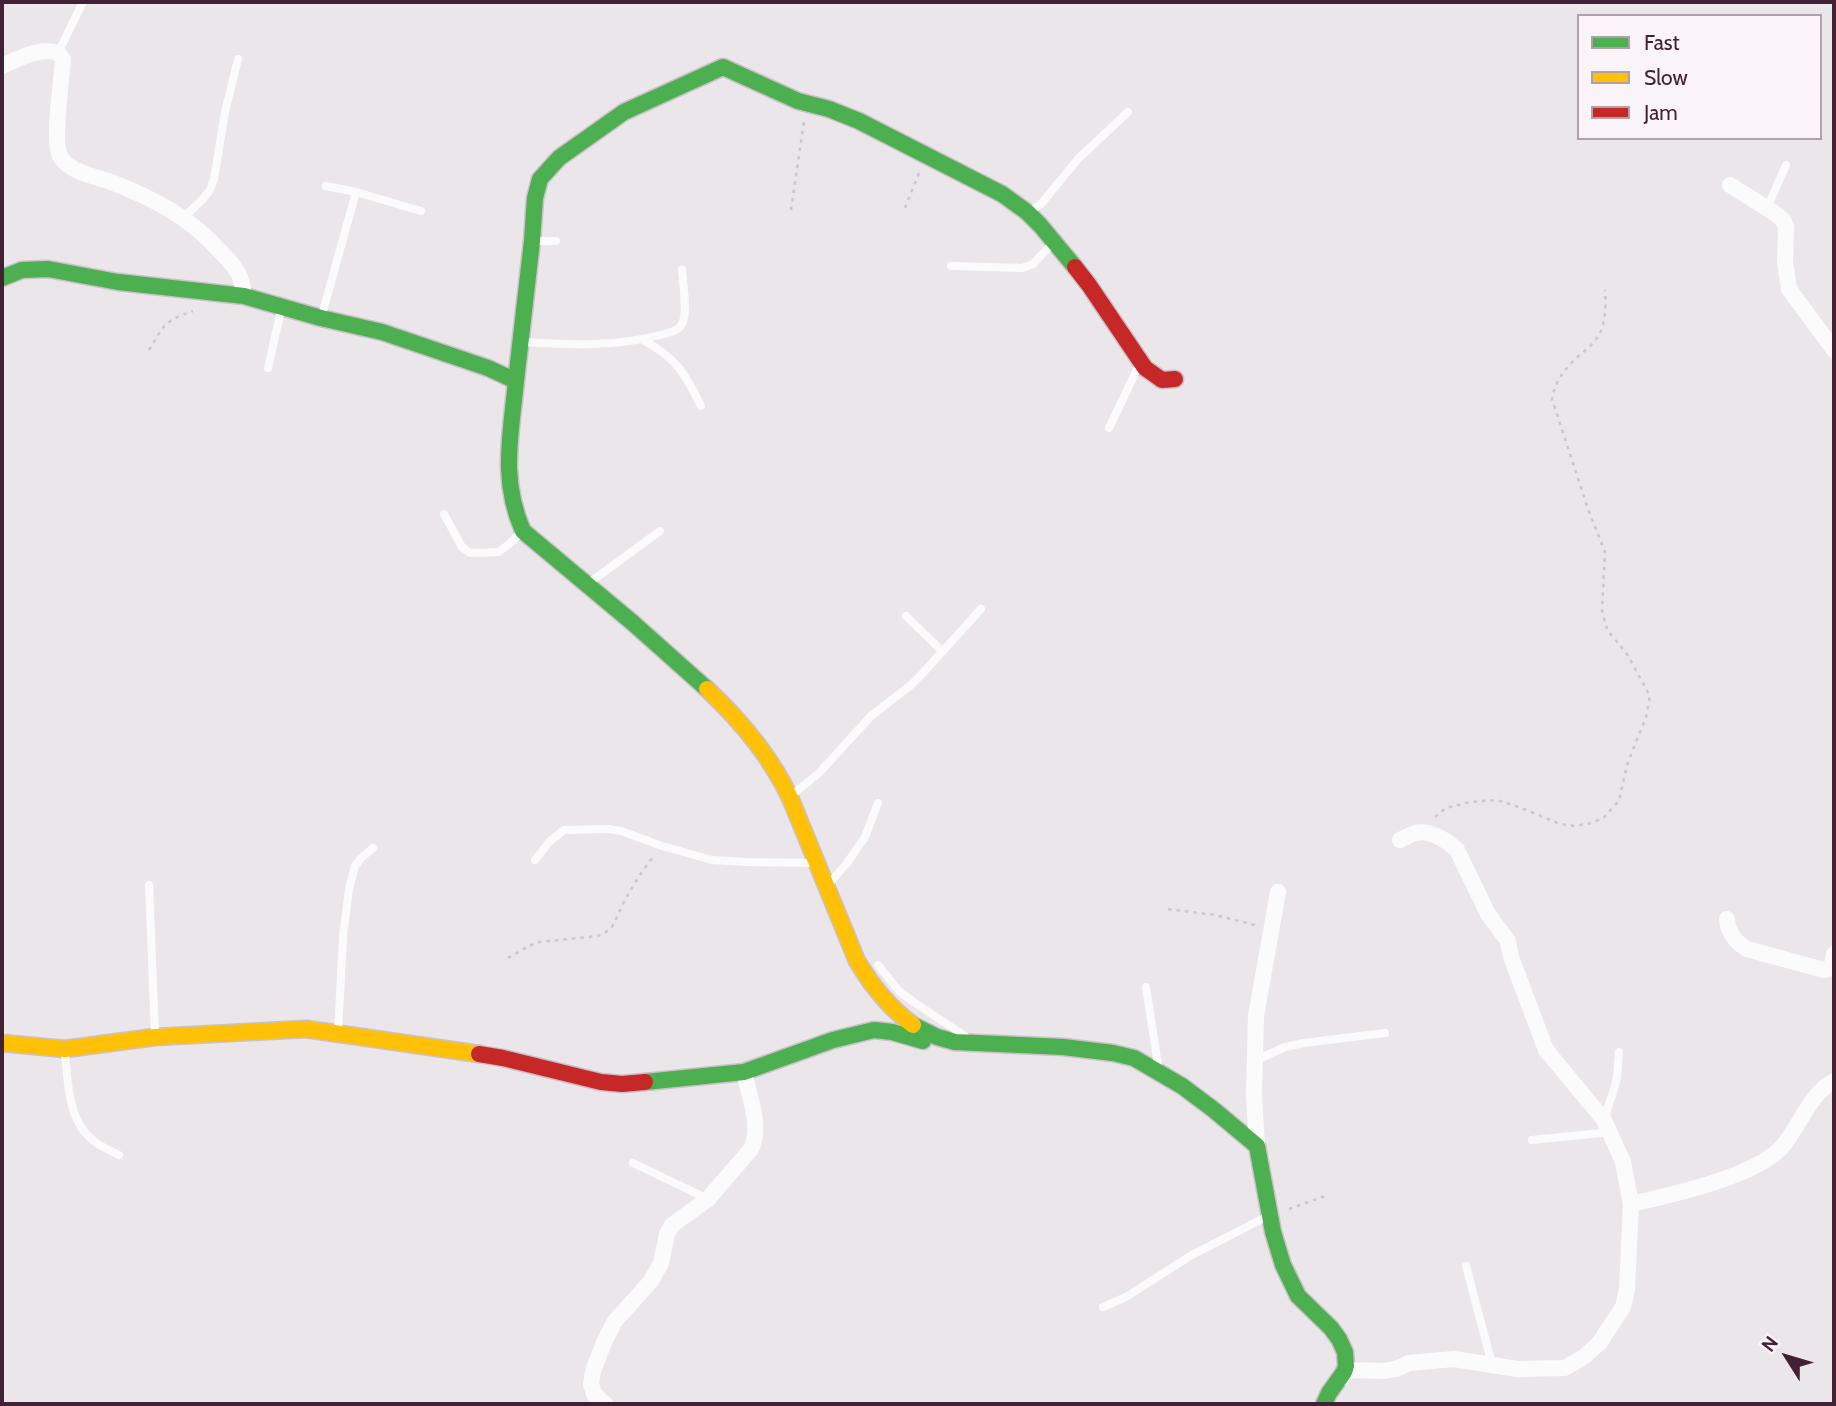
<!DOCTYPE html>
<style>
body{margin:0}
#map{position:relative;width:1836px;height:1406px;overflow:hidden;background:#ebe6ea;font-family:Cabin,sans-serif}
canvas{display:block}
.frame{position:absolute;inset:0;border:4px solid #412133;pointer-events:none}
.legend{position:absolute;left:1577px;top:14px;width:245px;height:126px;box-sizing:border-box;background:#faf4f9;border:2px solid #b0a0aa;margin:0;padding:9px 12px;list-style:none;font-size:21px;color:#412133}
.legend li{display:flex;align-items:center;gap:14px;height:35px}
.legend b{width:35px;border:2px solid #b0a0aa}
.north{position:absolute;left:1752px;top:1322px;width:70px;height:70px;-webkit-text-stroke:5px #faf4f9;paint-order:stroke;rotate:307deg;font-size:19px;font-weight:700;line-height:28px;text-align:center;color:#412133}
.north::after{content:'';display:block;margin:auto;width:24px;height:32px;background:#412133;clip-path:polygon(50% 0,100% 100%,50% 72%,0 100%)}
</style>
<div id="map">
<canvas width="1836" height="1406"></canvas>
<div class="frame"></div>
<ul class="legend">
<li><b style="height:9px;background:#4caf50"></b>Fast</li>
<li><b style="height:9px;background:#ffc107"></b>Slow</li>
<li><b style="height:9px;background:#c62828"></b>Jam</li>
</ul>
<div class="north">N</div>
</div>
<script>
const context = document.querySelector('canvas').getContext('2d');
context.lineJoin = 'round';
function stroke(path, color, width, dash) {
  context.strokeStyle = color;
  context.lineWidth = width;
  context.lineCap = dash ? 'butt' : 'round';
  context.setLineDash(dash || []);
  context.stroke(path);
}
const fast = new Path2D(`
 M 2,278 L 22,270 L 48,269 L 118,282 L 244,296 L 321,318 L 382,332 L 488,368 L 516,381 C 511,435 500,479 523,531 L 633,623 L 707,689
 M 516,381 L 532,241 L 535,198 L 540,179 L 559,158 L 624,112 L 723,67 L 798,101 L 829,109 L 859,121 L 1002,194 L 1027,212 L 1040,225 L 1075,267
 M 913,1025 L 937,1037 L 955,1042 L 1063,1047 L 1113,1053 L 1134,1058 L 1182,1086 L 1214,1110 L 1257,1146 L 1273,1232 L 1283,1265 L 1298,1296 L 1331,1328 L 1339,1339 L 1345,1352 L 1346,1366 L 1344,1372 L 1329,1393 L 1324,1404
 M 645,1082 L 744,1072 L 833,1040 L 874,1030 L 892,1032 L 923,1041`);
const slow = new Path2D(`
 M 707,689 C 741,721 772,758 791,800 L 857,961 C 872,986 889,1008 913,1025
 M 2,1043 L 65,1049 L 155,1037 L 306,1029 L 479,1054`);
const jam = new Path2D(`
 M 1075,267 L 1089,285 L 1145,368 L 1162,380 L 1175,379
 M 479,1054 L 503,1058 L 601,1082 L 622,1084 L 645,1082`);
stroke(fast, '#cbc1c8', 19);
stroke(slow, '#cbc1c8', 19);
stroke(jam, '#cbc1c8', 19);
stroke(new Path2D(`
 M 905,208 L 919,173
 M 791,210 L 804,121
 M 149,350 C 165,324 164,321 193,311
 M 1435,817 L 1446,808 L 1470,802 L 1497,800 L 1519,807 L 1560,824 L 1574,826 L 1592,823 L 1604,817 L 1619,801 L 1627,765 L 1646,717 L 1650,696 L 1627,654 L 1608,631 L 1605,623 L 1602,610 L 1605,552 L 1588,509 L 1552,399 C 1555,380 1567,366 1581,354 C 1587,349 1593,344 1597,338 C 1606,325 1606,305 1605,290
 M 1168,909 L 1215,915 L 1255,925
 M 508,958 L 529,946 L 539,942 L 598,936 L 606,932 L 612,927 L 626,898 L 639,876 L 653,857
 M 1289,1209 L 1328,1195`), '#cec6ca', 2.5, [3.5, 5]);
stroke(new Path2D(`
 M 58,53 L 83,2
 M 326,186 L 356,192
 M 1767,208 L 1786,165
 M 1030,211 L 1041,204 L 1078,159 L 1128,112
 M 184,217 L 202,200 L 210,190 L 214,179 L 225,112 L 238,59
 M 535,241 L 556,241
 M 951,266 L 1022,268 L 1033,264 L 1052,244
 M 322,315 L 356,192 L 421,211
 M 643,340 C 676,358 685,373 701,406
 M 523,342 C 570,345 618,347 664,334 C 671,332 678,331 682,324 C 688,314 683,283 682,270
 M 268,368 L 281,310
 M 1109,428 L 1139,365
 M 444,514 L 462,547 L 470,553 L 498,552 L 508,545 L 523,531
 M 589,583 L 660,531
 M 906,616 L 942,651
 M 792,795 L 819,773 L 871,716 L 911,685 L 922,674 L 981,609
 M 535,860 L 550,841 L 564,830 L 608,829 L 621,831 L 662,846 L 712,860 L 745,862 L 812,863
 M 149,885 L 155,1034
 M 828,885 L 847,863 L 865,837 L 878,803
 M 878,965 L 899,991 L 915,1003 L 965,1036
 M 1146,987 L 1158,1065
 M 338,1032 L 343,937 L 349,889 L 355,866 L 361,858 L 373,848
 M 65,1052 C 68,1081 67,1121 94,1141 C 101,1147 111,1151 119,1155
 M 1254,1061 L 1285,1047 L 1304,1043 L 1385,1033
 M 1604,1120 L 1617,1079 L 1619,1052
 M 1532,1140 L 1611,1132
 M 633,1163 L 708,1199
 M 1466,1266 L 1492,1364
 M 1103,1307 L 1126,1297 L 1190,1256 L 1266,1217`), '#fcfbfc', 8);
stroke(new Path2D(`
 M 2,66 C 20,58 39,47 58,53 L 63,59 C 62,79 52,141 60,156 C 68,172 95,176 111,182 C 153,198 189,217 219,250 C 226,257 235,266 239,275 C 242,281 243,289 244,296
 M 1730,185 L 1776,214 L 1783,220 L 1786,227 L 1785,262 L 1789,289 L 1834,350
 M 1727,919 C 1728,932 1735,942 1747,949 L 1824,970 L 1829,969 L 1832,965 L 1834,954
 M 1257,1146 L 1254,1096 L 1256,1016 L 1278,892
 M 1631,1204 C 1670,1195 1754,1177 1781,1148 C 1800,1127 1808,1095 1834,1081
 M 1342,1378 L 1346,1370 L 1382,1371 L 1396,1369 L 1409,1363 L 1454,1359 L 1517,1369 L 1565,1368 L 1585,1356 L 1600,1342 L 1623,1307 L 1627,1290 L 1631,1204 L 1623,1162 L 1604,1120 L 1546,1050 L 1511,957 L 1508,941 L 1488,914 L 1457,850 C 1448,841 1429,829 1416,833 C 1411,834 1405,838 1400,840
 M 605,1404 L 594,1394 L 591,1384 L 593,1371 L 605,1340 L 615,1321 L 651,1281 L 661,1263 L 667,1234 L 672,1225 L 708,1199 L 751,1149 C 762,1126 749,1096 744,1072`), '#fcfbfc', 16);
stroke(fast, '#4caf50', 16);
stroke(slow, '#ffc107', 16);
stroke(jam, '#c62828', 16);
</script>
